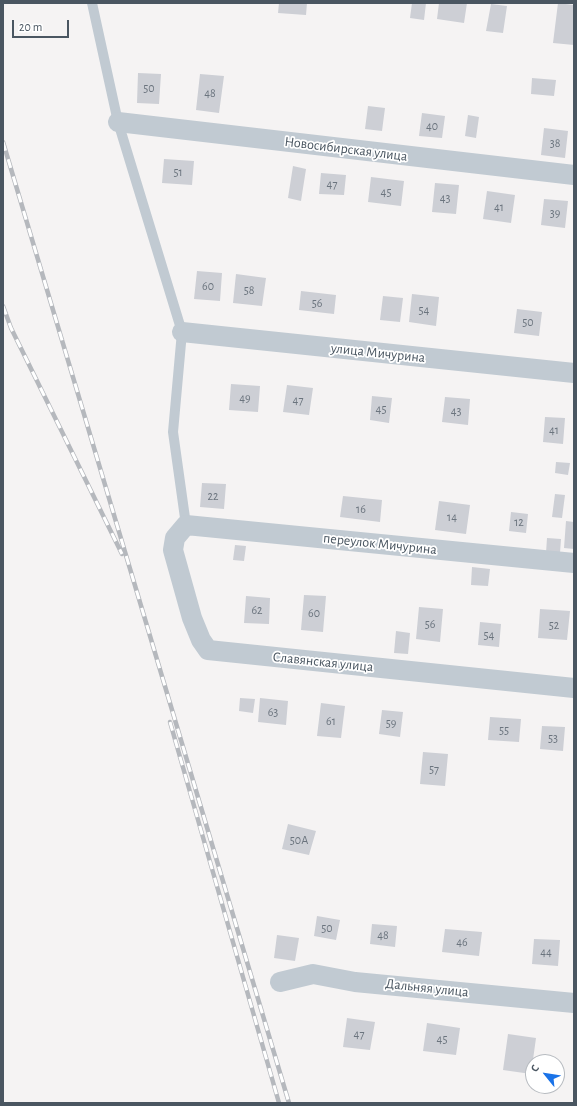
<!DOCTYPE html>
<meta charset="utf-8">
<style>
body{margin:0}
#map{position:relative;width:577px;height:1106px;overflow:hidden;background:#f5f3f3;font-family:"Alegreya Sans",sans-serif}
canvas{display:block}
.frame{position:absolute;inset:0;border:4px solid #4a5661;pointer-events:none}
.north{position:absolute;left:525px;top:1054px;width:40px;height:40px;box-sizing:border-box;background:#fff;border:1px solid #b7bbc0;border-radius:50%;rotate:300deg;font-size:11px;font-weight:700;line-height:16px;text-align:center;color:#4a5661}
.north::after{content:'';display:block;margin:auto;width:14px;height:18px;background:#1a73e8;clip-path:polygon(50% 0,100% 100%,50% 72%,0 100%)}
.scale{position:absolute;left:12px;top:20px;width:57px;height:18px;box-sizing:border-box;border:2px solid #4a5661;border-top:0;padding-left:5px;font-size:12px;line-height:14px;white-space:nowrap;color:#4a5661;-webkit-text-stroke:3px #fff;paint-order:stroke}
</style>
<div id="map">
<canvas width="577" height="1106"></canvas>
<div class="frame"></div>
<div class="north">С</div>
<div class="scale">20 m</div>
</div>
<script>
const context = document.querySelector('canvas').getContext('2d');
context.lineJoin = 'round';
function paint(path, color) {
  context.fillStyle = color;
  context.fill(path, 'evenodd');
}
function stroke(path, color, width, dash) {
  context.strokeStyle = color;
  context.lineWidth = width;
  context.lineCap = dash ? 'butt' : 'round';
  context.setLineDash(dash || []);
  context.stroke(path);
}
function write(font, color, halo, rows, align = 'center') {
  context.font = font + ' "Alegreya Sans",sans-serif';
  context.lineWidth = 3.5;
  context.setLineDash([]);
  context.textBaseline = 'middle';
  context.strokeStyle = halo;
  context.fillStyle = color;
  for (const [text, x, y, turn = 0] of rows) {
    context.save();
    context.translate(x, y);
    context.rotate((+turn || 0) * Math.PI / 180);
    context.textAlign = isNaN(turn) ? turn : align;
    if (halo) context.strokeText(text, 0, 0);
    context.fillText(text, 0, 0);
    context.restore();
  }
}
paint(new Path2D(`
 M 279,3 L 307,3 L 306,15 L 278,13 Z
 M 412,3 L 426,3 L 424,20 L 410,18 Z
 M 439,3 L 467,3 L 464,23 L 437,19 Z
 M 558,3 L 574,5 L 574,45 L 553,43 Z
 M 491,4 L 507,6 L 503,33 L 486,31 Z
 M 138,73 L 161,74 L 159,104 L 137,103 Z
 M 200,74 L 224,76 L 219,113 L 196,110 Z
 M 532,78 L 556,80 L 554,96 L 531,94 Z
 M 368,106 L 385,108 L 382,131 L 365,129 Z
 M 422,113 L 445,116 L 442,138 L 419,136 Z
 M 468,115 L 479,117 L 476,138 L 465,136 Z
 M 544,128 L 568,131 L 565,158 L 541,155 Z
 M 164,159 L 194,161 L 192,185 L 162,183 Z
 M 293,166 L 306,169 L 301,201 L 288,198 Z
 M 321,173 L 346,175 L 344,195 L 319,194 Z
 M 371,177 L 404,181 L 401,206 L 368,202 Z
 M 435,183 L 459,185 L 456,214 L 432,212 Z
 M 487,191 L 515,195 L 511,223 L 483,219 Z
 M 544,199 L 568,201 L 565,228 L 541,225 Z
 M 197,271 L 222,273 L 220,301 L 194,299 Z
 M 236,274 L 266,278 L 262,306 L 233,303 Z
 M 301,291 L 336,295 L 334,314 L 299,310 Z
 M 412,294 L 439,297 L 436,326 L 409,322 Z
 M 383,296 L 403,298 L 400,322 L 380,320 Z
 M 517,309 L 542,312 L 539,336 L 514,333 Z
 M 231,384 L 260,386 L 258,412 L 229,410 Z
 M 287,385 L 313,388 L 309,415 L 283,412 Z
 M 372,396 L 392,398 L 389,423 L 370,420 Z
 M 445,397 L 470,399 L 468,425 L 442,422 Z
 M 545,417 L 565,418 L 563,444 L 543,442 Z
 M 556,462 L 570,463 L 568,475 L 555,473 Z
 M 202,483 L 226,484 L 224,509 L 200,507 Z
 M 555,494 L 565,495 L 562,518 L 552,517 Z
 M 343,496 L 382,500 L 380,522 L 340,517 Z
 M 439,501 L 470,505 L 466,534 L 435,530 Z
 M 511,512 L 528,514 L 526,533 L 509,531 Z
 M 566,521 L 574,522 L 574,549 L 564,548 Z
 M 547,538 L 561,539 L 560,553 L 546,553 Z
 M 235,545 L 246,546 L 244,561 L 233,560 Z
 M 472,567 L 490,569 L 488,586 L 471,585 Z
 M 304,595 L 326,596 L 323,632 L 301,630 Z
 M 246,596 L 270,598 L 269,624 L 244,623 Z
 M 419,607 L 443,609 L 440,642 L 416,639 Z
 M 540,609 L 570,611 L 567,640 L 538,638 Z
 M 480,622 L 501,624 L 499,647 L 478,645 Z
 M 396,631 L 410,633 L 408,654 L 394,653 Z
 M 240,698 L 255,699 L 253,713 L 239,711 Z
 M 260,698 L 288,701 L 286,725 L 258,722 Z
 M 321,703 L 345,706 L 341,738 L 317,736 Z
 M 382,710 L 403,712 L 400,737 L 379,734 Z
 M 490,717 L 521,719 L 519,742 L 488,740 Z
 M 542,726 L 565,727 L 563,751 L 540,749 Z
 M 423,752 L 448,754 L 445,786 L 420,784 Z
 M 288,824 L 316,831 L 309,855 L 282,849 Z
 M 317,916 L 340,920 L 336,940 L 314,936 Z
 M 372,924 L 397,926 L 395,947 L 370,944 Z
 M 445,929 L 482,932 L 479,956 L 442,952 Z
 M 277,935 L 299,938 L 295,961 L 274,958 Z
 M 534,939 L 560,940 L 558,966 L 532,964 Z
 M 347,1018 L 375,1022 L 370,1050 L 343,1047 Z
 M 427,1023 L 460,1028 L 456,1055 L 423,1051 Z
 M 508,1034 L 536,1038 L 531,1074 L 503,1070 Z`), '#cdcfd5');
stroke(new Path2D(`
 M 92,3 L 118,122 L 182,332 L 173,432 L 186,525`), '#c1cad2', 10);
stroke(new Path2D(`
 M 118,122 L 574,175
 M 182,332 L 574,373
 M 574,563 L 186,525 L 175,538 L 173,550 L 192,618 L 201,640 L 208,650 L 574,688
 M 280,982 L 313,974 L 355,982 L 574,1003`), '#c1cad2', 20);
const rail = new Path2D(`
 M 3,142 L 289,1103
 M 3,306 L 11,328 L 122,554
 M 170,722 L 279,1103`);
stroke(rail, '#b5b8bd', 4.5);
stroke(rail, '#fff', 3, [9]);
write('12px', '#6b747e', null, [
 ["50",149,88],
 ["48",210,93],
 ["40",432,126],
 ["38",555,143],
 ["51",178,172],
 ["47",332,184],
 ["45",386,192],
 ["43",445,198],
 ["41",499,207],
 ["39",555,213],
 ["60",208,286],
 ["58",249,290],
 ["56",317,303],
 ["54",424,310],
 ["50",528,322],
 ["49",245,398],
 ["47",298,400],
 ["45",381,409],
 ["43",456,411],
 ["41",554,430],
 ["22",213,496],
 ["16",361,509],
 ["14",452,517],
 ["12",519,522],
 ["62",257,610],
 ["60",314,613],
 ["56",430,624],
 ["52",554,625],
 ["54",489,635],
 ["63",273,712],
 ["61",331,721],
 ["59",391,723],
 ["55",504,730],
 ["53",553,738],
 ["57",434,769],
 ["50А",299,840],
 ["50",327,928],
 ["48",383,935],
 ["46",462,942],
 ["44",546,952],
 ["47",359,1034],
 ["45",442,1039]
]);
write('14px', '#4a5661', '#fff', [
 ["Новосибирская улица",346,149,7],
 ["улица Мичурина",378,353,6],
 ["переулок Мичурина",380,544,6],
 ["Славянская улица",323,662,6],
 ["Дальняя улица",427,988,6]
]);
</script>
